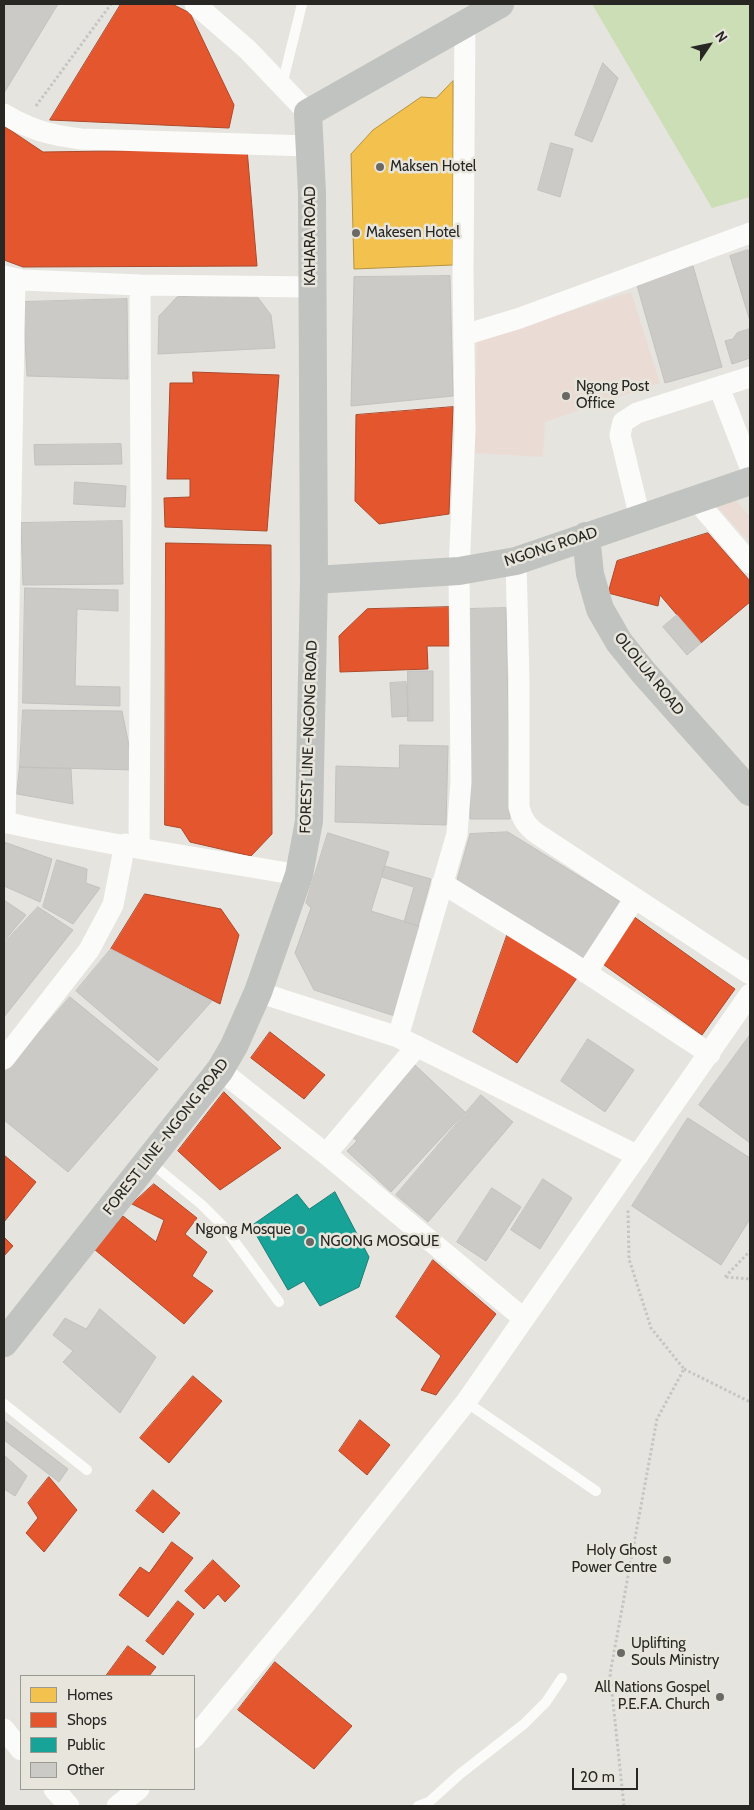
<!DOCTYPE html>
<style>
body{margin:0}
#map{position:relative;width:754px;height:1810px;overflow:hidden;background:#e5e4df;font-family:Cabin,sans-serif}
canvas{display:block}
.frame{position:absolute;inset:0;border:5px solid #282724;pointer-events:none}
.legend{position:absolute;left:20px;top:1675px;width:175px;height:115px;box-sizing:border-box;background:#e8e6dc;border:1px solid #9b9a92;margin:0;padding:6px 9px;list-style:none;font-size:15px;color:#282724}
.legend li{display:flex;align-items:center;gap:10px;height:25px}
.legend b{width:25px;border:1px solid #9b9a92}
.north{position:absolute;left:684px;top:20px;width:50px;height:50px;-webkit-text-stroke:4px #e8e6dc;paint-order:stroke;rotate:56deg;font-size:14px;font-weight:700;line-height:20px;text-align:center;color:#282724}
.north::after{content:'';display:block;margin:auto;width:18px;height:22px;background:#282724;clip-path:polygon(50% 0,100% 100%,50% 72%,0 100%)}
.scale{position:absolute;left:572px;top:1768px;width:66px;height:22px;box-sizing:border-box;border:2px solid #282724;border-top:0;padding-left:6px;font-size:15px;line-height:18px;white-space:nowrap;color:#282724;-webkit-text-stroke:4px #e8e6dc;paint-order:stroke}
</style>
<div id="map">
<canvas width="754" height="1810"></canvas>
<div class="frame"></div>
<ul class="legend">
<li><b style="height:14px;background:#f2c14e"></b>Homes</li>
<li><b style="height:14px;background:#e4572e"></b>Shops</li>
<li><b style="height:14px;background:#17a398"></b>Public</li>
<li><b style="height:14px;background:#cccac7"></b>Other</li>
</ul>
<div class="north">N</div>
<div class="scale">20 m</div>
</div>
<script>
const context = document.querySelector('canvas').getContext('2d');
context.lineJoin = 'round';
function paint(path, color) {
  context.fillStyle = color;
  context.fill(path, 'evenodd');
}
function stroke(path, color, width, dash) {
  context.strokeStyle = color;
  context.lineWidth = width;
  context.lineCap = dash ? 'butt' : 'round';
  context.setLineDash(dash || []);
  context.stroke(path);
}
function write(font, color, halo, rows, align = 'center') {
  context.font = font + ' Cabin,sans-serif';
  context.lineWidth = 5;
  context.setLineDash([]);
  context.textBaseline = 'middle';
  context.strokeStyle = halo;
  context.fillStyle = color;
  for (const [text, x, y, turn = 0] of rows) {
    context.save();
    context.translate(x, y);
    context.rotate((+turn || 0) * Math.PI / 180);
    context.textAlign = isNaN(turn) ? turn : align;
    if (halo) context.strokeText(text, 0, 0);
    context.fillText(text, 0, 0);
    context.restore();
  }
}
paint(new Path2D(`
 M 631,292 L 660,383 L 545,422 L 543,457 L 473,453 L 477,340 Z
 M 735,499 L 750,517 L 750,543 L 716,505 Z`), '#eadcd5');
paint(new Path2D(`
 M 592,4 L 750,4 L 750,197 L 712,208 Z`), '#cbdeb5');
const homes = new Path2D(`
 M 453,81 L 453,265 L 354,269 L 351,154 L 373,130 L 421,97 L 436,98 Z`);
paint(homes, '#f2c14e');
stroke(homes, '#b59341', 1);
const shops = new Path2D(`
 M 121,4 L 172,4 L 190,13 L 234,105 L 229,128 L 50,120 Z
 M 4,126 L 43,152 L 247,149 L 257,266 L 23,267 L 4,260 Z
 M 193,372 L 279,375 L 267,531 L 165,527 L 164,498 L 190,497 L 190,479 L 167,479 L 170,383 L 193,383 Z
 M 453,407 L 449,514 L 379,524 L 355,501 L 356,415 Z
 M 708,533 L 750,581 L 750,602 L 701,643 L 660,595 L 658,606 L 608,593 L 617,561 Z
 M 166,543 L 271,545 L 272,834 L 251,856 L 190,842 L 181,828 L 165,825 Z
 M 452,607 L 453,646 L 427,646 L 428,669 L 340,672 L 339,636 L 367,609 Z
 M 145,894 L 221,909 L 239,935 L 220,1004 L 111,949 Z
 M 633,916 L 735,989 L 702,1035 L 600,962 Z
 M 509,930 L 577,978 L 517,1063 L 473,1032 Z
 M 270,1032 L 325,1075 L 304,1099 L 251,1058 Z
 M 224,1092 L 281,1148 L 220,1190 L 178,1151 Z
 M 4,1155 L 36,1182 L 4,1222 Z
 M 154,1184 L 197,1218 L 185,1234 L 207,1252 L 192,1276 L 213,1291 L 184,1324 L 94,1249 L 123,1216 L 156,1242 L 164,1220 L 132,1204 Z
 M 4,1237 L 13,1246 L 4,1256 Z
 M 433,1260 L 496,1314 L 436,1395 L 421,1390 L 441,1356 L 396,1317 Z
 M 193,1376 L 222,1401 L 169,1463 L 140,1438 Z
 M 360,1420 L 390,1445 L 367,1475 L 339,1451 Z
 M 49,1477 L 77,1510 L 44,1552 L 26,1533 L 38,1518 L 28,1503 Z
 M 153,1490 L 180,1513 L 163,1533 L 136,1511 Z
 M 172,1542 L 193,1558 L 148,1617 L 119,1595 L 140,1567 L 149,1573 Z
 M 213,1560 L 240,1586 L 225,1602 L 218,1594 L 204,1609 L 185,1591 Z
 M 178,1601 L 194,1614 L 163,1655 L 146,1641 Z
 M 128,1646 L 156,1667 L 149,1676 L 106,1676 Z
 M 275,1662 L 352,1726 L 314,1769 L 238,1710 Z`);
paint(shops, '#e4572e');
stroke(shops, '#ac492b', 1);
const public = new Path2D(`
 M 335,1192 L 369,1257 L 359,1287 L 320,1306 L 304,1281 L 288,1290 L 251,1226 L 297,1194 L 309,1209 Z`);
paint(public, '#17a398');
stroke(public, '#1c7e75', 1);
const building = new Path2D(`
 M 4,4 L 58,4 L 4,93 Z
 M 603,63 L 618,78 L 592,142 L 575,135 Z
 M 551,143 L 573,149 L 560,197 L 538,190 Z
 M 748,250 L 750,255 L 750,321 L 730,256 Z
 M 693,266 L 722,367 L 665,383 L 636,282 Z
 M 450,276 L 453,396 L 351,406 L 354,277 Z
 M 256,295 L 271,315 L 275,348 L 158,354 L 159,316 L 177,297 Z
 M 127,299 L 128,379 L 27,376 L 23,302 Z
 M 750,329 L 750,358 L 732,364 L 725,341 L 733,339 L 737,333 Z
 M 121,444 L 122,464 L 35,465 L 34,445 Z
 M 75,482 L 126,486 L 125,507 L 74,504 Z
 M 122,521 L 123,584 L 23,585 L 21,523 Z
 M 25,588 L 118,590 L 118,611 L 77,609 L 75,686 L 120,687 L 120,706 L 23,703 Z
 M 506,608 L 510,819 L 470,819 L 467,609 Z
 M 677,615 L 701,643 L 687,655 L 663,627 Z
 M 408,671 L 433,671 L 433,721 L 408,721 Z
 M 406,682 L 409,716 L 392,717 L 390,683 Z
 M 23,710 L 122,711 L 134,770 L 20,767 Z
 M 400,745 L 448,746 L 446,825 L 335,822 L 336,766 L 399,768 Z
 M 20,767 L 71,769 L 73,804 L 17,794 Z
 M 508,832 L 621,902 L 586,960 L 457,880 L 470,834 Z
 M 328,833 L 389,852 L 371,911 L 429,929 L 401,1018 L 314,990 L 295,953 L 311,908 L 306,903 Z
 M 4,842 L 52,859 L 40,902 L 4,886 Z
 M 57,860 L 87,869 L 86,883 L 100,888 L 73,924 L 43,907 Z
 M 385,866 L 431,879 L 418,926 L 404,922 L 414,887 L 382,877 Z
 M 4,900 L 26,915 L 4,941 Z
 M 38,907 L 73,930 L 4,1017 L 4,943 Z
 M 111,949 L 212,1001 L 158,1061 L 76,991 Z
 M 70,997 L 158,1069 L 68,1172 L 4,1120 L 4,1073 Z
 M 750,1035 L 750,1143 L 699,1105 Z
 M 588,1039 L 634,1070 L 605,1112 L 561,1081 Z
 M 415,1065 L 465,1112 L 391,1192 L 347,1151 L 357,1141 L 350,1135 Z
 M 481,1095 L 513,1122 L 428,1222 L 396,1195 Z
 M 688,1118 L 750,1158 L 750,1219 L 721,1265 L 632,1206 Z
 M 543,1179 L 572,1198 L 540,1249 L 511,1230 Z
 M 492,1188 L 521,1207 L 486,1261 L 457,1242 Z
 M 100,1309 L 156,1357 L 120,1413 L 63,1362 L 73,1351 L 53,1335 L 65,1318 L 86,1329 Z
 M 4,1420 L 68,1469 L 59,1482 L 4,1440 Z
 M 4,1455 L 27,1476 L 15,1496 L 4,1489 Z`);
paint(building, '#cccac7');
stroke(building, '#c3c1be', 1);
stroke(new Path2D(`
 M 36,106 L 111,4
 M 725,1277 L 750,1251
 M 726,1277 L 750,1279
 M 684,1369 L 750,1402
 M 624,1806 L 610,1674 L 657,1419 L 684,1369 L 651,1328 L 629,1259 L 628,1209`), '#c5c5c4', 3, [2.5, 2.5]);
stroke(new Path2D(`
 M 282,85 L 302,4
 M 150,1162 L 202,1205 L 224,1227 L 279,1302
 M 466,1402 L 596,1491
 M 4,1404 L 87,1470
 M 418,1806 L 429,1802 L 460,1774 L 524,1724 L 546,1702 L 562,1678`), '#fbfbfa', 10);
stroke(new Path2D(`
 M 195,4 L 248,50 L 308,113
 M 4,114 C 30,130 50,135 81,139 L 309,146
 M 4,276 L 22,280 L 140,285 L 312,287
 M 464,335 L 520,318 L 750,233
 M 719,387 L 750,467
 M 696,500 L 750,563
 M 640,518 L 620,435 L 623,422 L 637,413 L 750,377
 M 516,561 L 519,680 L 519,807 C 522,819 526,825 536,833 L 750,974
 M 4,822 C 101,844 201,858 299,875
 M 5,823 L 15,279
 M 139,846 L 141,504 L 140,285
 M 442,883 L 570,962 L 710,1054
 M 586,973 L 635,898
 M 258,992 L 398,1037 L 638,1156
 M 398,1037 L 457,834 L 461,782 L 459,571 L 465,430 L 463,272 L 465,24
 M 4,1059 L 89,950 L 113,905 L 125,844
 M 220,1070 L 326,1154 L 523,1318
 M 326,1154 L 417,1046
 M 4,1729 L 21,1750
 M 194,1738 L 306,1603 L 466,1402 L 750,994
 M 54,1789 L 69,1806
 M 117,1806 L 139,1789`), '#fbfbfa', 21);
stroke(new Path2D(`
 M 586,536 L 590,574 L 600,609 L 619,642 L 644,673 L 750,792
 M 314,580 L 459,571 L 516,561 L 750,481
 M 4,1343 L 220,1070 L 234,1046 L 258,992 L 299,875 L 309,821 L 314,580 L 312,193 L 308,113 L 500,4`), '#c0c3c0', 28);
for (const [x, y, r, color] of [
 [380,167,5,"#6a6965"],
 [356,233,5,"#6a6965"],
 [566,396,5,"#6a6965"],
 [301,1230,5,"#6a6965"],
 [310,1242,5,"#6a6965"],
 [667,1560,5,"#6a6965"],
 [621,1653,5,"#6a6965"],
 [720,1697,5,"#6a6965"]
]) {
  const dot = new Path2D();
  dot.arc(x, y, r, 0, 2 * Math.PI);
  context.fillStyle = color;
  context.fill(dot);
  stroke(dot, '#e8e6dc', 2);
}
write('15px', '#282724', '#e8e6dc', [
 ["Maksen Hotel",390,167],
 ["Makesen Hotel",366,233],
 ["Ngong Post",576,387],
 ["Office",576,404],
 ["Ngong Mosque",291,1230,"right"],
 ["NGONG MOSQUE",320,1242],
 ["Holy Ghost",657,1551,"right"],
 ["Power Centre",657,1568,"right"],
 ["Uplifting",631,1644],
 ["Souls Ministry",631,1661],
 ["All Nations Gospel",710,1688,"right"],
 ["P.E.F.A. Church",710,1705,"right"]
], 'left');
write('15px', '#282724', '#e8e6dc', [
 ["KAHARA ROAD",311,236,-90],
 ["NGONG ROAD",551,547,-18],
 ["OLOLUA ROAD",649,674,51],
 ["FOREST LINE -NGONG ROAD",309,737,-88],
 ["FOREST LINE -NGONG ROAD",166,1137,-52]
]);
</script>
